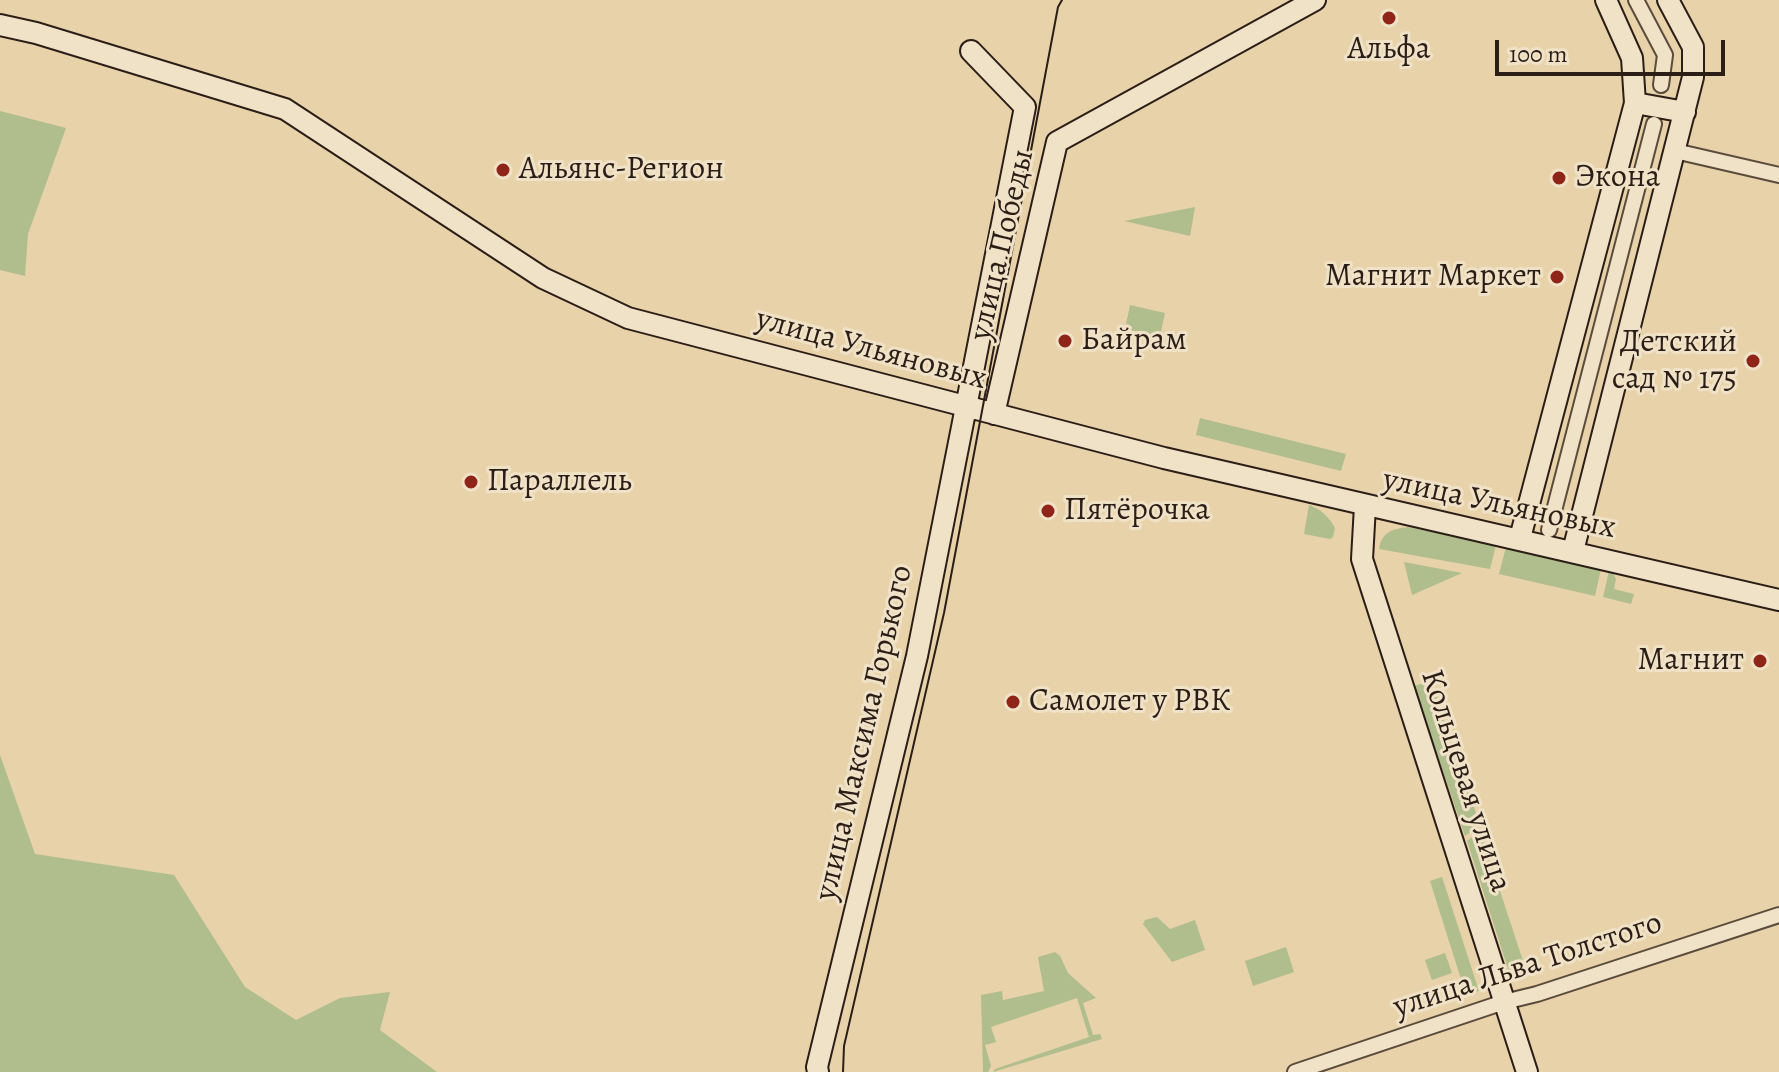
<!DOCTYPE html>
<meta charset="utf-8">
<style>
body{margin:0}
#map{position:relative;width:1779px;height:1072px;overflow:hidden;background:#e8d2a9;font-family:Alegreya,serif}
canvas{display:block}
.scale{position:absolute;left:1495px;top:40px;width:230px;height:36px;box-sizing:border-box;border:4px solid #2b1e17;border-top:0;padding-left:10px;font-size:24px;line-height:28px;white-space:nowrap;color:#2b1e17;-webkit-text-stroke:6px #f0e2c7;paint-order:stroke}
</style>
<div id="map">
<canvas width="1779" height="1072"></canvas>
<div class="scale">100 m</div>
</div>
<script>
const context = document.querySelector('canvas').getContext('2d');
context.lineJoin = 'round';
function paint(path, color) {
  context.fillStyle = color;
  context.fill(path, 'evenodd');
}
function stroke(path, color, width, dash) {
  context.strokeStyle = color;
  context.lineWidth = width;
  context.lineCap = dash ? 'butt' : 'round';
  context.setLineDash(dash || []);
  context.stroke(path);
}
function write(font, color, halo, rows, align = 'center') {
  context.font = font + ' Alegreya,serif';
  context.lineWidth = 6;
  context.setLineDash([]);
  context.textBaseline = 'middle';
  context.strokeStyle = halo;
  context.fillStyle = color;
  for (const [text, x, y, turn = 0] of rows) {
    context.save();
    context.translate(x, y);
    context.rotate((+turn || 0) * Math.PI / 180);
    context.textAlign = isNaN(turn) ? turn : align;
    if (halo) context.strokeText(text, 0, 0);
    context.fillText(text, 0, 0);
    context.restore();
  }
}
paint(new Path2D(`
 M 0,111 L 66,128 L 28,234 L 25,276 L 0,270 Z
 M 1195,207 L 1190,236 L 1124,221 Z
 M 1130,305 L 1165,313 L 1160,336 L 1125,329 Z
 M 1200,418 L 1346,454 L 1341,471 L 1196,435 Z
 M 1309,505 C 1322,510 1328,516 1335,528 L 1333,537 L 1330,539 L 1304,534 Z
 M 1408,527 L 1496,545 L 1490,569 L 1379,549 C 1382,532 1392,529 1408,527 Z
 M 1506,547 L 1601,569 L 1595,596 L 1499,574 Z
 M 1404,562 L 1462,573 L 1412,595 Z
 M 1609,571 L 1613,573 L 1616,579 L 1614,589 L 1634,594 L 1631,604 L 1603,597 Z
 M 1431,681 L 1480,825 L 1465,836 L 1414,686 Z
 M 0,755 L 35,854 L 174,875 L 245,987 L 296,1020 L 340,998 L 390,992 L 380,1030 L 437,1072 L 0,1072 Z
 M 1480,830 L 1525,967 L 1509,972 L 1467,841 Z
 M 1442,877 L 1479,991 L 1466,995 L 1430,881 Z
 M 1157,917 L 1170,929 L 1195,920 L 1205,950 L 1172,962 L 1143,924 L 1145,920 Z
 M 1286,947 L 1294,972 L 1253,986 L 1245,961 Z
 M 1055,952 L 1060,956 L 1068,973 L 1096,998 L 1083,1003 L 1093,1035 L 1100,1034 L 1102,1039 L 993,1072 L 995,1069 L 1089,1037 L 1077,998 L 991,1027 L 996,1042 L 985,1045 L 991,1066 L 988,1072 L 983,1072 L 981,995 L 1002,991 L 1003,1000 L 1044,991 L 1038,957 Z
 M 1445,953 L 1452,973 L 1432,980 L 1425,960 Z`), '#b0bd8c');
const street = new Path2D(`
 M 1636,0 L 1665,55 L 1661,85
 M 1675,151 L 1779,175
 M 1549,530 L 1654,124
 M 1295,1072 L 1504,1002 L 1537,994 L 1779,915`);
const secondary = new Path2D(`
 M 0,25 L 36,33 L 285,109 L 543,278 L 628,318 L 1164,458 L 1779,600
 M 1635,103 L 1685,112
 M 994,414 L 1057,142 L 1315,0
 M 1365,506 L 1362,559 L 1527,1072
 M 1520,538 L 1635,103 L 1632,58 L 1606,0
 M 1573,551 L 1693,77 L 1693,47 L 1668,0
 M 818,1072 L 817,1067 L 917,656 L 1025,107 L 971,51`);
stroke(street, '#5a4b3c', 18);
stroke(secondary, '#2b1e17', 24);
stroke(street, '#f0e2c7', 14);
stroke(secondary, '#f0e2c7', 20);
stroke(new Path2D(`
 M 843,1072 L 844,1046 L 944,613 L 1058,7 L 1062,0`), '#2b1e17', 2);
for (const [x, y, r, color] of [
 [1389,18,8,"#8f2418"],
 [503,170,8,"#8f2418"],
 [1559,178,8,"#8f2418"],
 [1557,277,8,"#8f2418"],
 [1065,341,8,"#8f2418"],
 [1753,361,8,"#8f2418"],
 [471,482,8,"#8f2418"],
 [1048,511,8,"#8f2418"],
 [1760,661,8,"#8f2418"],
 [1013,702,8,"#8f2418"]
]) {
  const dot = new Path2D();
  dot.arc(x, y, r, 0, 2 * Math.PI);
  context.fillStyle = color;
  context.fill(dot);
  stroke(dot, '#f0e2c7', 3);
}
write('32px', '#2b1e17', '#f0e2c7', [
 ["Альфа",1389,50,"center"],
 ["Альянс-Регион",519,170],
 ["Экона",1575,178],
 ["Магнит Маркет",1541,277,"right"],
 ["Байрам",1081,341],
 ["Детский",1737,343,"right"],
 ["сад № 175",1737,380,"right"],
 ["Параллель",487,482],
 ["Пятёрочка",1064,511],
 ["Магнит",1744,661,"right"],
 ["Самолет у РВК",1029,702]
], 'left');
write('32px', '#2b1e17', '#f0e2c7', [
 ["улица Победы",1003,245,-77],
 ["улица Ульяновых",871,350,15],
 ["улица Ульяновых",1499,505,12],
 ["улица Максима Горького",865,733,-77],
 ["Кольцевая улица",1465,781,72],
 ["улица Льва Толстого",1528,966,-18]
]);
</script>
